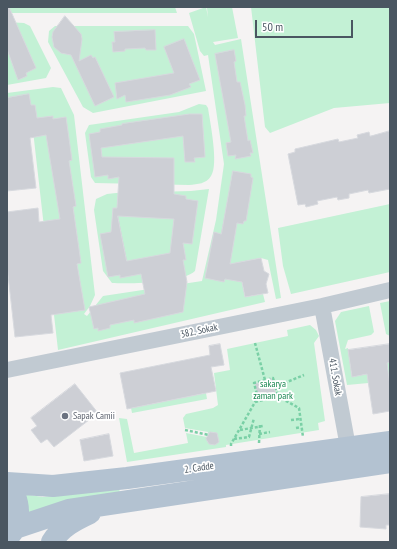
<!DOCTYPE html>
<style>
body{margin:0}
#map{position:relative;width:397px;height:549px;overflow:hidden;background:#f5f3f3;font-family:"PT Sans Narrow",sans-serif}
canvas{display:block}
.frame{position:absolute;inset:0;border:8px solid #4a5661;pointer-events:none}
.scale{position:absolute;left:255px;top:20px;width:98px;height:18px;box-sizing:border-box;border:2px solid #4a5661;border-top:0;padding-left:5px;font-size:12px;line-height:14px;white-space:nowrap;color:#4a5661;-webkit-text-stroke:3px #fff;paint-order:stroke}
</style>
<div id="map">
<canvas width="397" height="549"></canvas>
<div class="frame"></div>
<div class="scale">50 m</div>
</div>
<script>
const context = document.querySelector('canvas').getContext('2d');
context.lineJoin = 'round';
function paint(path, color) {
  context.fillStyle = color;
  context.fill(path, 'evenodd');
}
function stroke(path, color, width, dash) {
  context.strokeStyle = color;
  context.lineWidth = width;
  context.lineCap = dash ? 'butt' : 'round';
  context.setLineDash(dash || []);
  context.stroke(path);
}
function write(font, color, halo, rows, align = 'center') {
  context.font = font + ' "PT Sans Narrow",sans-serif';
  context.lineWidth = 3.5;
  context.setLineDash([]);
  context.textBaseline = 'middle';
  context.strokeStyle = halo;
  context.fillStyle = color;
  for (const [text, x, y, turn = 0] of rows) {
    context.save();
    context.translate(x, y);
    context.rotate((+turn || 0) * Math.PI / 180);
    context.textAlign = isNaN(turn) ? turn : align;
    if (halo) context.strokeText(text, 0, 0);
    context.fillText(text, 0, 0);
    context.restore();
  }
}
paint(new Path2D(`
 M 7,7 L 175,7 L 177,13 L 7,13 Z
 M 206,7 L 208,17 L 207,8 L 232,7 L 238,38 L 213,42 L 215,45 L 241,39 L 281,298 L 276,299 L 268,260 L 261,258 L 238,263 L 245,297 L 263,294 L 265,302 L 58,350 L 32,122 L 7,126 L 7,93 L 53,87 L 61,88 L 74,115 L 95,295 L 90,306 L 84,314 L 87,316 L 103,296 L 202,281 L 216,220 L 224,164 L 208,55 L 204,56 L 200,51 L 189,13 Z
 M 251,7 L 390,7 L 390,103 L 334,108 L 270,133 L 265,127 Z
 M 7,22 L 24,23 L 30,26 L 51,68 L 46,78 L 7,85 Z
 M 55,26 L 188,26 L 194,34 L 206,91 L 93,113 L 83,107 L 48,42 L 49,31 Z
 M 199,104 L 206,105 L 208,108 C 210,122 219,165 211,176 C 206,184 198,184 189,185 L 95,183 L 91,177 L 85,133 L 89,125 L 179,112 Z
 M 209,189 L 195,271 C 183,283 130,284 112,283 L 103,271 L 94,210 L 96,199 L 107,194 L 116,193 L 191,191 Z
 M 390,204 L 390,272 L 291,294 L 283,266 L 278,228 Z
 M 390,301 L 390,336 L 386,334 L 380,303 Z
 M 369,306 L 374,332 L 371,335 L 348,340 L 345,349 L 348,348 L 352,376 L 388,371 L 385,353 L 390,352 L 390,381 L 347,385 L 335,321 L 341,312 Z
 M 310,325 L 316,330 L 319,336 L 314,343 L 325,421 L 318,423 L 319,430 L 226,445 L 226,447 L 127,462 L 119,418 L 127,419 L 134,453 L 188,443 L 186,433 L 207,437 L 208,432 L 185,428 L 183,418 L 186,414 L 213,408 L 218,405 L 214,373 L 230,370 L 227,349 L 288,336 L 287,330 Z
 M 206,393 L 207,399 L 132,413 L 131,408 Z
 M 119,488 L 120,493 L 25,518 L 23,494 L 43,497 Z`), '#c3f1d5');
const building = new Path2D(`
 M 7,7 L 9,7 L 36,68 L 26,73 L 27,76 L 18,80 L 7,49 Z
 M 65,16 L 81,34 L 82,39 L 79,61 L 91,55 L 93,58 L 95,57 L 114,97 L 95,106 L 71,55 L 61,53 L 54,47 L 52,37 L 53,32 Z
 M 155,30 L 156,50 L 146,50 L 145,48 L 125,49 L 125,51 L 113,52 L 112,42 L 115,42 L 114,32 Z
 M 184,39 L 200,80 L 189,84 L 191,87 L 170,95 L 126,102 L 125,95 L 117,99 L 115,83 L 174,73 L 164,47 Z
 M 234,50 L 236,61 L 234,62 L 237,82 L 240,82 L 245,105 L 246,116 L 244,116 L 248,141 L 250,140 L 253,153 L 250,153 L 251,156 L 235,159 L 236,155 L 228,156 L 226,143 L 231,142 L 215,54 Z
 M 29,94 L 31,105 L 35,105 L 37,118 L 53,116 L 53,119 L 66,117 L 72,160 L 69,161 L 76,206 L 73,207 L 81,263 L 77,264 L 85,310 L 51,315 L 53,333 L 15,337 L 7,266 L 7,212 L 38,208 L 39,222 L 60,219 L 46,135 L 30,138 L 36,188 L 7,191 L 7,98 Z
 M 190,114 L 202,114 L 205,157 L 194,158 L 195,162 L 185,162 L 183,136 L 101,148 L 102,157 L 174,158 L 174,194 L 186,196 L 186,199 L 198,201 L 192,244 L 183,243 L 186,260 L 183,260 L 187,282 L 183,312 L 134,323 L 134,320 L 110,325 L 110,328 L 98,331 L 98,328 L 94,329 L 89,307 L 145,294 L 141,274 L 120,278 L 120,275 L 108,277 L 100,234 L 111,232 L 113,208 L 117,208 L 119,177 L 108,179 L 108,175 L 95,177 L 89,134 L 100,132 L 100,129 L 122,125 L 122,124 ZM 118,216 L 174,219 L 170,253 L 127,261 Z
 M 390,131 L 390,189 L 369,193 L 368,190 L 349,194 L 349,198 L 338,200 L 337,197 L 317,201 L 318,204 L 306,207 L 305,204 L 298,205 L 288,154 L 295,152 L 295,149 L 338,139 L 339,142 L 358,138 L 357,135 L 369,132 L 370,136 Z
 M 233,171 L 251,174 L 251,177 L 253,178 L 246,221 L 244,221 L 243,224 L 237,223 L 230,264 L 261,258 L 264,271 L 269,274 L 266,284 L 268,293 L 245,297 L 242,282 L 225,279 L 224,282 L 205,278 L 214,232 L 221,234 Z
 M 220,344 L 224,365 L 211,367 L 216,391 L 127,409 L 120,373 L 210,355 L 209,346 Z
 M 390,344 L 390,362 L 387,363 L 390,386 L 390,411 L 373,414 L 367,374 L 352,377 L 348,350 Z
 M 272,379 L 276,395 L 259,400 L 255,384 Z
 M 75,384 L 98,413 L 54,447 L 47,439 L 41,443 L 31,430 L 37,426 L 31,418 Z
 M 210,432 L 217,433 L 219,442 L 215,445 L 209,444 L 206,439 Z
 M 109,434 L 113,456 L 84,461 L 80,440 Z
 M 390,494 L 390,525 L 386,525 L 386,529 L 360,527 L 361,497 Z`);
paint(building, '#cdcfd5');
stroke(building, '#d7d9de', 1);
stroke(new Path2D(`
 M 255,343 L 265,380
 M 275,387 L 304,375
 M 277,396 L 299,408 L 303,437
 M 255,402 L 278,396 L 273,378 L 254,383 L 258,398
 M 291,420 L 300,419
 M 296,428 L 301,427
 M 185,430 L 209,435
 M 240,430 L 263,426
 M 259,434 L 270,432
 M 234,439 L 249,437 L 254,418
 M 259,443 L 260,424
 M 231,446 L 231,444 L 258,397`), '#7ad0a6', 2.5, [3, 2]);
stroke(new Path2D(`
 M 322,306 L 348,447
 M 7,370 L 322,306 L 390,290`), '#c1cad2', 16);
stroke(new Path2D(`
 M 7,483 L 53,486 L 127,478 L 390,442
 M 7,485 C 21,499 22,523 8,537
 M 15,528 L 69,510 L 390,462
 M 52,542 C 61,527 75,520 90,513`), '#b3c2d1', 22);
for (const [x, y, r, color] of [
 [65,416,4,"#6b7280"]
]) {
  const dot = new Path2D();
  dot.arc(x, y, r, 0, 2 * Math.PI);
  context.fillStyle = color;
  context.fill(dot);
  stroke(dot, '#fff', 1.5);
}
write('10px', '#4a5661', '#fff', [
 ["382. Sokak",199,331,-12],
 ["411. Sokak",335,377,80],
 ["2. Cadde",199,468,-8]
]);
write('10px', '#17864f', '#fff', [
 ["sakarya",273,384],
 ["zaman park",273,396]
]);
write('10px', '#5b616d', '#fff', [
 ["Sapak Camii",73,416]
], 'left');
</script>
